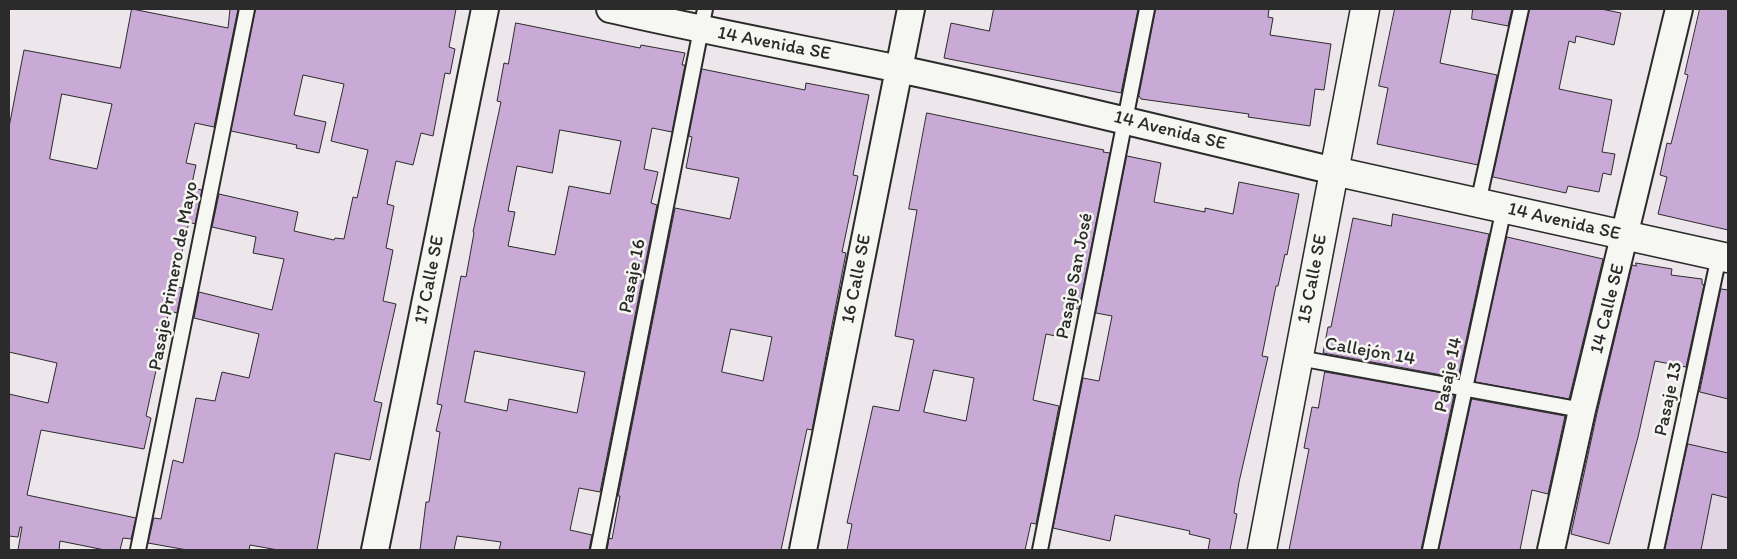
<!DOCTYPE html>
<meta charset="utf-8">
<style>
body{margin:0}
#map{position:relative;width:1737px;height:559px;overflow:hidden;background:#ede7ec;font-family:Itim,sans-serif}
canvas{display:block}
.frame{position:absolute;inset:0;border:10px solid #2b2b2b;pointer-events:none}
</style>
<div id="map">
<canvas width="1737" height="559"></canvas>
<div class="frame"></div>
</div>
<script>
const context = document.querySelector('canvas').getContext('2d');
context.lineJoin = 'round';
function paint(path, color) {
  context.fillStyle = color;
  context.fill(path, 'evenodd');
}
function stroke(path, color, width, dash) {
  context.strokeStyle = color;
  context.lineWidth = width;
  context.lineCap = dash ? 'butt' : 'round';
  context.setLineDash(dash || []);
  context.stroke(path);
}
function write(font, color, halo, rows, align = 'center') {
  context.font = font + ' Itim,sans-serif';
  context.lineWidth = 5;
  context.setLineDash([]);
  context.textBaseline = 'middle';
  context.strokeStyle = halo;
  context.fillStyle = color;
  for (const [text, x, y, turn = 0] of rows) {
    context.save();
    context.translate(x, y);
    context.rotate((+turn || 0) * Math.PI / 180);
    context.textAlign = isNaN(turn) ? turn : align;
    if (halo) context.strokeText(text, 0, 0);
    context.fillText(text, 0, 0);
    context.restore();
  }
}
paint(new Path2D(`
 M 1713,285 L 1728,289 L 1728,550 L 1656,550 Z`), '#e2d4e5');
const building = new Path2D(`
 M 132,9 L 228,28 L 230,9 L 238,9 L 214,127 L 195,123 L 186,163 L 196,165 L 191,188 L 202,190 L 195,224 L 189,222 L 174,286 L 182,288 L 177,313 L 169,311 L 146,416 L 151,418 L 144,449 L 41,430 L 27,495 L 136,518 L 131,539 L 123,538 L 120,550 L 105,550 L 60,541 L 59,550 L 18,550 L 22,527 L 20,527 L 18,537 L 9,536 L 9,394 L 48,403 L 57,363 L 9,352 L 9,127 L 24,50 L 120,68 ZM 62,94 L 112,104 L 97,169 L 50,159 Z
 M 256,9 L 456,9 L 449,47 L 455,49 L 450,74 L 445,73 L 433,136 L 421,133 L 413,165 L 396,161 L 387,204 L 394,206 L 386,248 L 393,250 L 383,301 L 396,304 L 374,401 L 382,403 L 370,460 L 335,453 L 317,550 L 278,550 L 250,545 L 249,550 L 187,550 L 148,543 L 153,521 L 154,518 L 161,519 L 173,460 L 183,463 L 196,398 L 215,401 L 222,372 L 249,378 L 259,334 L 194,318 L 199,292 L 272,310 L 284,259 L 253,253 L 256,237 L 212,227 L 219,194 L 298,212 L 294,231 L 334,240 L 335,238 L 344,239 L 353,197 L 357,198 L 368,150 L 331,141 L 344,84 L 303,75 L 294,115 L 326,122 L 319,153 L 296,148 L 297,145 L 231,131 Z
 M 994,9 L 1138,9 L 1121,93 L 944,58 L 951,23 L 989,31 Z
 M 1156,9 L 1269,9 L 1268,17 L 1273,18 L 1270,35 L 1331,44 L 1324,90 L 1315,89 L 1310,126 L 1248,117 L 1249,114 L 1141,99 L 1139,96 Z
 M 1395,9 L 1451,9 L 1440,63 L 1497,75 L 1478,165 L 1377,144 L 1388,88 L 1379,86 Z
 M 1473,9 L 1512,9 L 1508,26 L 1472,19 Z
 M 1530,9 L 1601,9 L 1621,13 L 1614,45 L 1576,36 L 1575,43 L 1569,41 L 1559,89 L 1612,100 L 1602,152 L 1615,154 L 1611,175 L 1603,173 L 1599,192 L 1568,186 L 1566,193 L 1493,177 Z
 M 1700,9 L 1728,9 L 1728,230 L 1658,214 L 1667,177 L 1660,175 L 1667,143 L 1671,144 L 1688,75 L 1685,74 Z
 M 516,23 L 640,48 L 641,45 L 685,53 L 682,65 L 685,65 L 672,132 L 652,128 L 644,169 L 658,172 L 651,203 L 657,205 L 600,492 L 579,488 L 570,530 L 592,535 L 589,550 L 499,550 L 501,542 L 457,536 L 454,550 L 420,550 L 426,502 L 429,502 L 440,432 L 436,431 L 442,405 L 437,404 L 448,345 L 461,276 L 466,277 L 474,233 L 473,232 L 501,102 L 497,101 L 504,63 L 508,64 ZM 560,130 L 621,141 L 610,194 L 569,186 L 555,255 L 508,246 L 515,212 L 508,211 L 517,166 L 552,173 ZM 475,351 L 585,372 L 577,413 L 509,399 L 507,411 L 465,402 Z
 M 702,69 L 805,90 L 806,83 L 869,95 L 853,175 L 858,176 L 842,252 L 846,253 L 826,356 L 812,430 L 807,429 L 781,550 L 607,550 L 609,538 L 612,539 L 620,496 L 618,496 L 675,208 L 730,219 L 739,178 L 686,168 L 692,137 L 689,136 ZM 731,329 L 772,337 L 763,381 L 722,372 Z
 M 927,113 L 1104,150 L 1103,152 L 1110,153 L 1079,309 L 1071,308 L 1065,338 L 1046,334 L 1033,400 L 1059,406 L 1036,524 L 1031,523 L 1025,550 L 847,550 L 852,524 L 847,523 L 873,406 L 899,411 L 914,340 L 895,336 L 917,210 L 909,209 ZM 934,370 L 974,378 L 966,421 L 924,412 Z
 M 1127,156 L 1161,163 L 1154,202 L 1205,212 L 1205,208 L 1233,214 L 1239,182 L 1299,194 L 1287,255 L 1285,254 L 1278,286 L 1276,286 L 1262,356 L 1268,357 L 1239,482 L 1234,513 L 1237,514 L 1230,550 L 1208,550 L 1210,539 L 1189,534 L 1190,531 L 1115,515 L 1110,541 L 1053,528 L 1083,378 L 1099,381 L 1112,316 L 1096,313 Z
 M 1393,214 L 1489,234 L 1458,378 L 1323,353 L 1328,327 L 1331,327 L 1353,218 L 1391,226 Z
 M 1507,237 L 1603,259 L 1569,399 L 1475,382 Z
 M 1636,263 L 1672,269 L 1671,275 L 1702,279 L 1702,284 L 1704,285 L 1686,367 L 1655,361 L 1638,437 L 1609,544 L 1571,534 L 1597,413 L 1632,265 L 1636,266 Z
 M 1721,289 L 1728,290 L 1728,399 L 1700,392 Z
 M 1325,372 L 1454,395 L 1421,550 L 1289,550 L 1309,449 L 1304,448 L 1312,407 L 1318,408 Z
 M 1472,399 L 1565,416 L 1548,494 L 1532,490 L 1520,550 L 1439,550 Z
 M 1688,444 L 1728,453 L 1728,498 L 1712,494 L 1701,550 L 1665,550 Z`);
paint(building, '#c9a9d5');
stroke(building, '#2b2b2b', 1);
const lane = new Path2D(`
 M 1478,203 L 1521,9
 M 1299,358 L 1582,410
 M 138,550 L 247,9
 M 598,550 L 705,9
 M 1040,550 L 1147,9
 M 1430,550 L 1504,208
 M 1656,550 L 1719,256`);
const street = new Path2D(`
 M 610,9 C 706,31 803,49 899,69 C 1044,100 1189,136 1334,171
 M 375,550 L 485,9
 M 803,550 L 911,9
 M 1551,550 L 1582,410 L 1679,9`);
const secondary = new Path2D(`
 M 1334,171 L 1728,258
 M 1262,550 L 1365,9`);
stroke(lane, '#2b2b2b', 18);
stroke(street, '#2b2b2b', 30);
stroke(secondary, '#2b2b2b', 31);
stroke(lane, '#f6f6f2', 14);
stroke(street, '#f6f6f2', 26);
stroke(secondary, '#f6f6f2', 28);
write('19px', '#2b2b2b', '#f6f6f2', [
 ["14 Avenida SE",774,44,11],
 ["14 Avenida SE",1170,131,14],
 ["14 Avenida SE",1564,222,13],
 ["Pasaje Primero de Mayo",174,276,-79],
 ["Pasaje 16",633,276,-79],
 ["Pasaje San José",1075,276,-79],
 ["16 Calle SE",857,279,-79],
 ["15 Calle SE",1313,279,-79],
 ["17 Calle SE",430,280,-79],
 ["14 Calle SE",1608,309,-76],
 ["Callejón 14",1370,352,10],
 ["Pasaje 14",1449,375,-78],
 ["Pasaje 13",1669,399,-78]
]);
</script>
